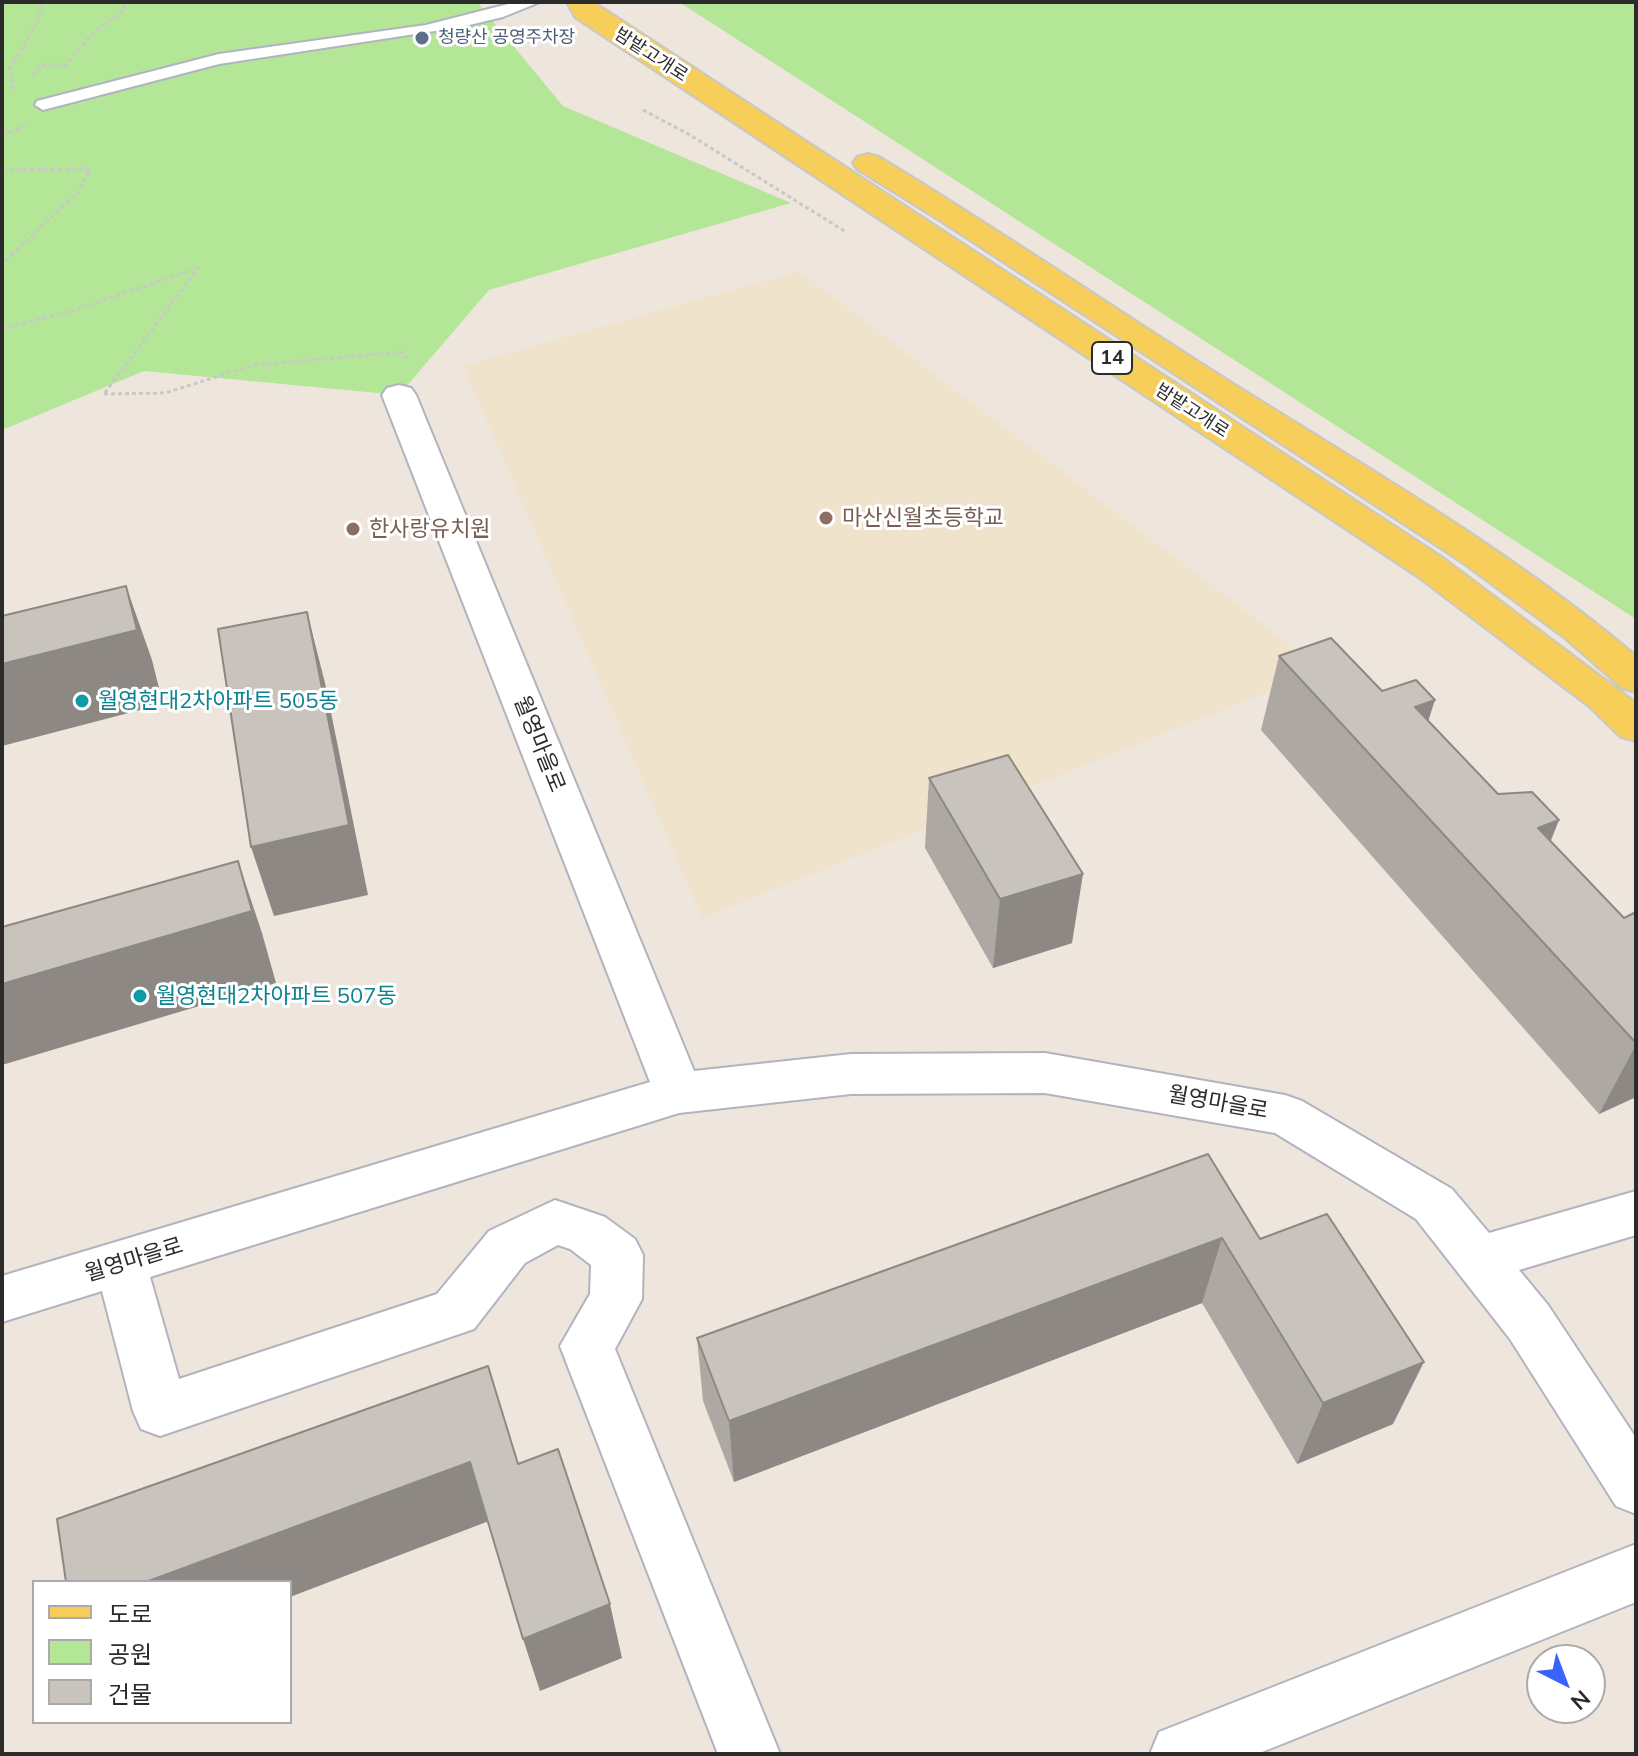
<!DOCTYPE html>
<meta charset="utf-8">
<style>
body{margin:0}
#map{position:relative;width:1638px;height:1756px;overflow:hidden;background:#eee6dd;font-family:Mulish,"Noto Sans KR",sans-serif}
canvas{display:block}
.frame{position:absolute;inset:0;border:4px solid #2b2b2b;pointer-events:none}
.legend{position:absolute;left:32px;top:1580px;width:260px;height:144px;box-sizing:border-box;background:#fff;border:2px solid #aaa;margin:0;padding:10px 14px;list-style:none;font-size:24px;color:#2b2b2b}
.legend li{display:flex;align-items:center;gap:16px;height:40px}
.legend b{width:40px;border:2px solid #aaa}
.north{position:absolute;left:1526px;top:1644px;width:80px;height:80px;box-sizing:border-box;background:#fff;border:2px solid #aaa;border-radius:50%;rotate:138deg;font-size:22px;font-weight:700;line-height:32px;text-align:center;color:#2b2b2b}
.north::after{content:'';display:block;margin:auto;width:28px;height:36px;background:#3962ff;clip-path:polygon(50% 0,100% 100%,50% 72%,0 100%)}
</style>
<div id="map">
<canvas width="1638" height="1756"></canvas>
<div class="frame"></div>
<ul class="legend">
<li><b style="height:10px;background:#f6ce59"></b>도로</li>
<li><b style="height:22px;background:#b4e698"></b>공원</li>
<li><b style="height:22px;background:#c9c3bd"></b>건물</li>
</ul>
<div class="north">N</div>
</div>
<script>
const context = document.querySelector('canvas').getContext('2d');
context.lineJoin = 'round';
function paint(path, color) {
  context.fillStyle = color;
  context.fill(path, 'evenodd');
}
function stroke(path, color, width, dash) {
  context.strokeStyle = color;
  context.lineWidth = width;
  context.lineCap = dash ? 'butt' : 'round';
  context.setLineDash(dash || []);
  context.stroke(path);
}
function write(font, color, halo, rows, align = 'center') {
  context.font = font + ' Mulish,"Noto Sans KR",sans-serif';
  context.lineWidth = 6;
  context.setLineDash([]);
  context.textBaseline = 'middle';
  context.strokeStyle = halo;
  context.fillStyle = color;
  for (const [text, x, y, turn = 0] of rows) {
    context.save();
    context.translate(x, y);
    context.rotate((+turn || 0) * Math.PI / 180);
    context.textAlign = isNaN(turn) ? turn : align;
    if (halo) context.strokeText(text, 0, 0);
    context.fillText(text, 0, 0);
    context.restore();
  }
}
paint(new Path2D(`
 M 799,271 L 1323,670 L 702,918 L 463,366 Z`), '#f0e3cc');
paint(new Path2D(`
 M 2,2 L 477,2 L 563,106 L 791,203 L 489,290 L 399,395 L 144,371 L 2,430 Z
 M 679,2 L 1636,2 L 1636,619 Z`), '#b4e698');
const lane = new Path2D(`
 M 516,2 L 540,2 L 503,17 L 461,27 L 219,64 L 43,110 L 35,105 L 37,101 L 219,54 L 426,25 Z`);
const street = new Path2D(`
 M 399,385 L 411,388 L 416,395 L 694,1071 L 851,1054 L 1045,1053 L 1285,1095 L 1302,1101 L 1452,1189 L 1489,1233 L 1636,1191 L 1636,1235 L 1519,1270 L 1548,1305 L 1636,1438 L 1636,1514 L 1616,1506 L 1510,1339 L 1416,1219 L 1275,1133 L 1045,1093 L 851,1094 L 679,1113 L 150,1277 L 179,1379 L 437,1294 L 489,1231 L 555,1200 L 605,1217 L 635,1239 L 643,1255 L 642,1299 L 615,1349 L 780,1754 L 718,1754 L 560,1346 L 590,1294 L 591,1265 L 570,1249 L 558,1245 L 525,1263 L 474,1329 L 160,1436 L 141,1429 L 133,1411 L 102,1291 L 2,1322 L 2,1276 L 650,1082 L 382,395 L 387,388 Z
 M 1636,1544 L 1636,1602 L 1257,1754 L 1150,1754 L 1159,1732 Z`);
const primary = new Path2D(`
 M 567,2 L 593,2 L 1443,558 L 1636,703 L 1636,741 L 1621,737 L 1590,707 L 1417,576 L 575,17 Z
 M 868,154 L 879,157 C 1000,230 1116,310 1235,385 C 1372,471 1513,552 1636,656 L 1636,692 L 1622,688 L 1565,638 L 1459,560 L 941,221 L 857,169 L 853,163 L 857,157 Z`);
stroke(lane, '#b1b4c0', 4);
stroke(street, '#b1b4c0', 4);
stroke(primary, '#c8c8c8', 4);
stroke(new Path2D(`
 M 33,76 L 42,65 L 65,65 L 93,33 L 120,13 L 128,2
 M 14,90 L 10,69 L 37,22 L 43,2
 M 643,110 L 690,135 L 846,232
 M 2,135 L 25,126
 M 2,170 L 90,169 L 79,191 L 2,264
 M 2,328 L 72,311 L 198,268 L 104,394
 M 104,394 L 165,393 L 254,365 L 402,352 L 410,361`), '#c8c8c8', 3, [4, 3]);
paint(lane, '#fff');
paint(street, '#fff');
paint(primary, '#f6ce59');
paint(new Path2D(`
 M 1279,656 L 1382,691 L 1428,721 L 1498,794 L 1559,820 L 1551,841 L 1624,918 L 1636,912 L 1636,1097 L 1599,1114 L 1261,730 Z
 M 929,778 L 1072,943 L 993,968 L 925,848 Z
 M 1208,1154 L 1260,1239 L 1393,1424 L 1297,1464 L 1202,1303 L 734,1482 L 703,1401 L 697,1338 Z`), '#ada8a3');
paint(new Path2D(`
 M 126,586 L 152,660 L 163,704 L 2,746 L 2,664 Z
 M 307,612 L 325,683 L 368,895 L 274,916 L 251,847 Z
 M 1435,700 L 1411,774 L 1415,707 Z
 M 1559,820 L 1528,893 L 1538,828 Z
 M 238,861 L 262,933 L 276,983 L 2,1065 L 2,984 Z
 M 1083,874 L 1072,943 L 993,968 L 1000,899 Z
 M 1636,1045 L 1636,1097 L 1599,1114 Z
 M 1222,1238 L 1202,1303 L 734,1482 L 729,1421 Z
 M 1424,1362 L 1393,1424 L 1297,1464 L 1323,1403 Z
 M 470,1462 L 489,1521 L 290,1597 L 290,1582 L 146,1582 Z
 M 610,1604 L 622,1658 L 540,1691 L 523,1639 Z`), '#8d8884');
const building = new Path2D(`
 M 126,586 L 137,630 L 2,664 L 2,616 Z
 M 307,612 L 349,825 L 251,847 L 218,629 Z
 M 1331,638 L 1382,691 L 1416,680 L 1435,700 L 1415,707 L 1498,794 L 1532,792 L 1559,820 L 1538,828 L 1624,918 L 1636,912 L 1636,1043 L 1279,656 Z
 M 1008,755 L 1083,874 L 1000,899 L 929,778 Z
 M 238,861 L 252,911 L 2,984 L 2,927 Z
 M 1208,1154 L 1260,1239 L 1327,1214 L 1424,1362 L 1323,1403 L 1222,1238 L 729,1421 L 697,1338 Z
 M 488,1366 L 518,1464 L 558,1449 L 610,1604 L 523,1639 L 470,1462 L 146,1582 L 66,1582 L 57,1519 Z`);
paint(building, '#c9c3bd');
stroke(building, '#8d8884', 2);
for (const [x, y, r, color] of [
 [422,38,8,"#5c6f8a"],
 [826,518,8,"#8d6e63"],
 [353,529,8,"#8d6e63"],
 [82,701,8,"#0f9aa8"],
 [140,996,8,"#0f9aa8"]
]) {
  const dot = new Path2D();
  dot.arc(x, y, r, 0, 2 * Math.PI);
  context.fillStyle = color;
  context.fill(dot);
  stroke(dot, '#fff', 3);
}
write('18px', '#4e5e75', '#fff', [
 ["청량산 공영주차장",438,38]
], 'left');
write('18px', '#2b2b2b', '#fff', [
 ["밤밭고개로",651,55,33],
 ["밤밭고개로",1192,411,33]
]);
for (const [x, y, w] of [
 [1112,358,40]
]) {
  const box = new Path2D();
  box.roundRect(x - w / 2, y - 16, w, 32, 6);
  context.fillStyle = '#fff';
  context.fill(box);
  stroke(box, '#2b2b2b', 2);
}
write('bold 20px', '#2b2b2b', null, [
 ["14",1112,358]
]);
write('22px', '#785e54', '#fff', [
 ["마산신월초등학교",842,518],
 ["한사랑유치원",369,529]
], 'left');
write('22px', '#0d838f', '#fff', [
 ["월영현대2차아파트 505동",98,701],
 ["월영현대2차아파트 507동",156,996]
], 'left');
write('22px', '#2b2b2b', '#fff', [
 ["월영마을로",539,744,68],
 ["월영마을로",1218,1103,10],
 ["월영마을로",134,1260,-17]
]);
</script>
